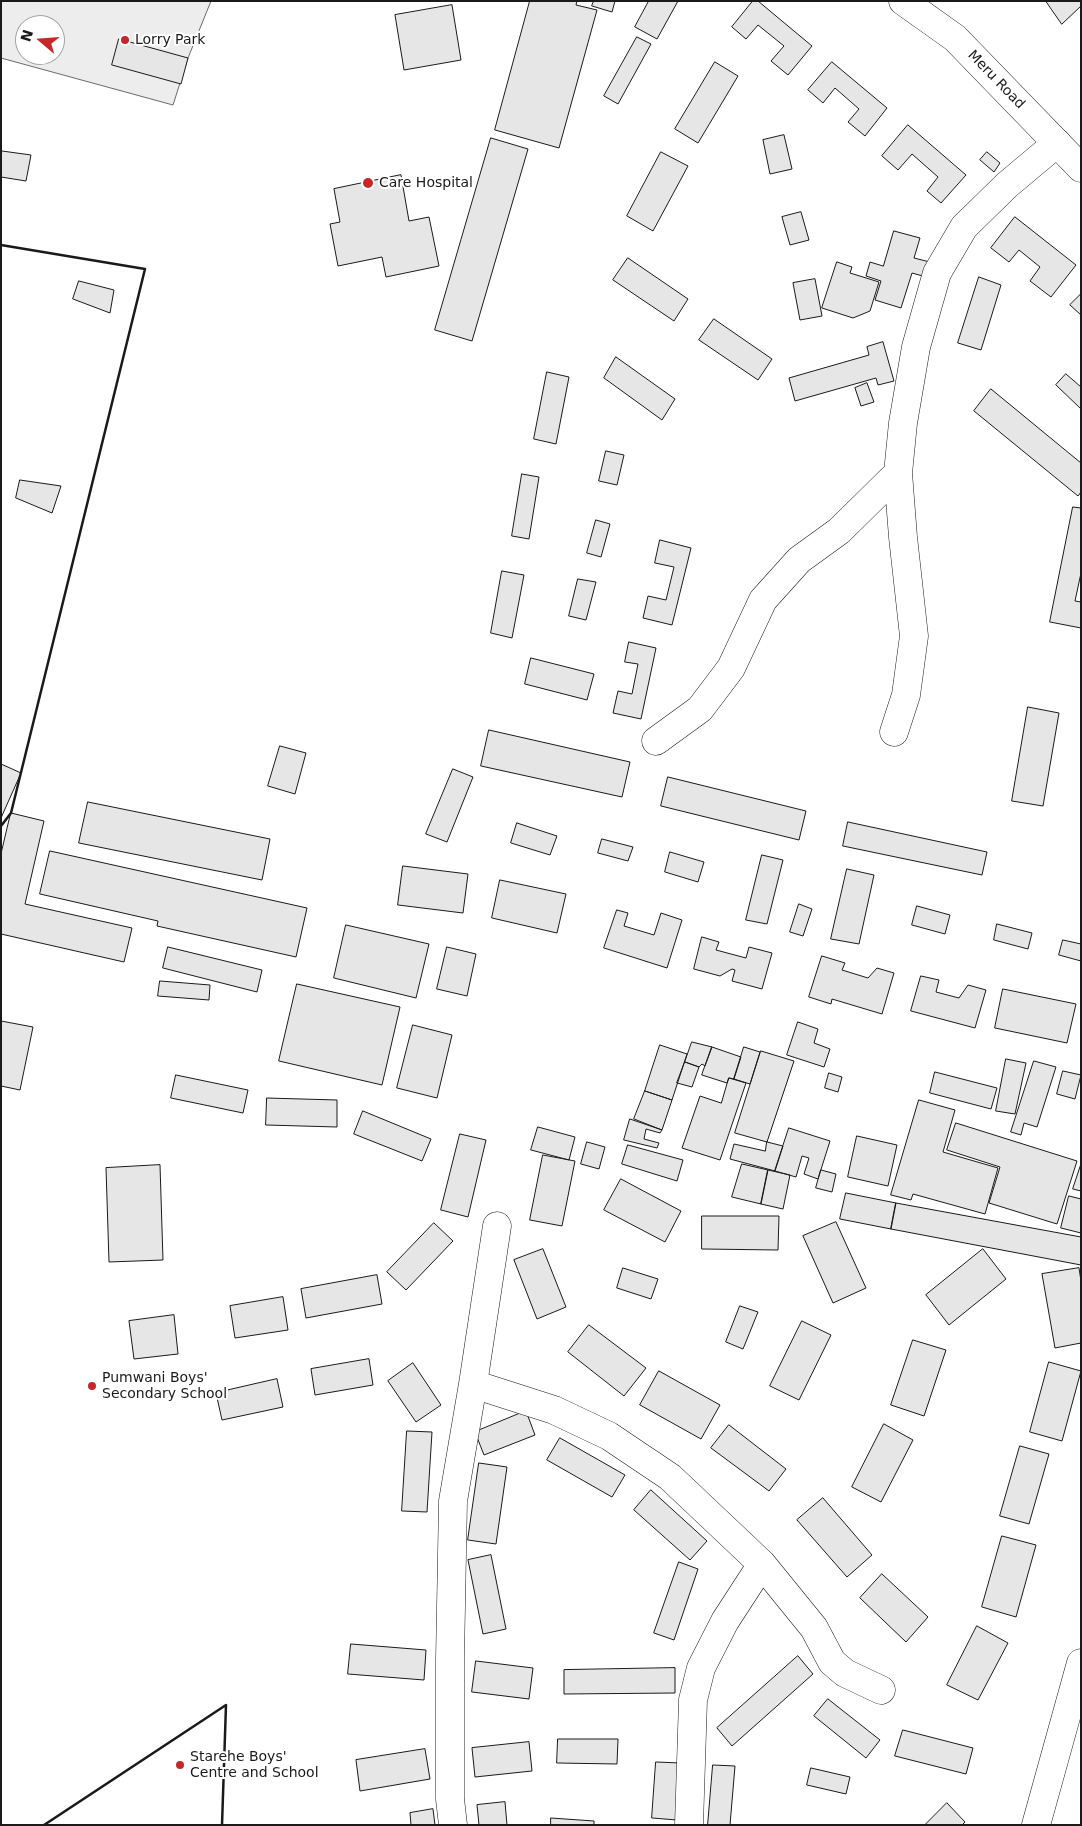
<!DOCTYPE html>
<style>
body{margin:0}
#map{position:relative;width:1082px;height:1826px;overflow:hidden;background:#fff;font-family:"DejaVu Sans",sans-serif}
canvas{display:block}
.frame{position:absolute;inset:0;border:2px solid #1a1a1a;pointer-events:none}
.north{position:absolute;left:15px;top:15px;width:50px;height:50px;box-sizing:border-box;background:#fff;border:1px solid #a3a3a3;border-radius:50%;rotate:288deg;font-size:14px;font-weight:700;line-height:20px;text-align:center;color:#1a1a1a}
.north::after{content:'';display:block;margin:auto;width:18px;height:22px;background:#c62828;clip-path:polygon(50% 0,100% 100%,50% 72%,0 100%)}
</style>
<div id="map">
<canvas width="1082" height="1826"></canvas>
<div class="frame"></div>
<div class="north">N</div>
</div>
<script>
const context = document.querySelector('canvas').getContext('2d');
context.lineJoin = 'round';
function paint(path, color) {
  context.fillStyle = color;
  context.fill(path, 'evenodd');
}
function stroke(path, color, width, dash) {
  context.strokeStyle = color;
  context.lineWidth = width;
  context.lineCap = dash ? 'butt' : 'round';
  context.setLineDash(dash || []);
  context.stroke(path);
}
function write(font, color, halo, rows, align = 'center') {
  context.font = font + ' "DejaVu Sans",sans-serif';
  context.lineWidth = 4;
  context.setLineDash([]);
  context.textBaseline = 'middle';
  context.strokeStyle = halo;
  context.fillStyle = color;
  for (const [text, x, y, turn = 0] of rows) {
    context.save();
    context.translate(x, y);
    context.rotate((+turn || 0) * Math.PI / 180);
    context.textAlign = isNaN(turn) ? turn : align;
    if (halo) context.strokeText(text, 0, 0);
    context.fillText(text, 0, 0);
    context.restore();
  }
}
const parking = new Path2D(`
 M 1,1 L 211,1 L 188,58 L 173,105 L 1,58 ZM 25,25 L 55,25 L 55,55 L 25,55 Z`);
paint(parking, '#ededed');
stroke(parking, '#6a6a6a', 1);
const building = new Path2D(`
 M 530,1 L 577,1 L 576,5 L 597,10 L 559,148 L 495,130 Z
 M 594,1 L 615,1 L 612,12 L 592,6 Z
 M 649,1 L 678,1 L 657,39 L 635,27 Z
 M 753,1 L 758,1 L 812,46 L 788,75 L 771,61 L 784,46 L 758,25 L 746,39 L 732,27 Z
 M 1046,1 L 1081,1 L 1081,6 L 1062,24 Z
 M 452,5 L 461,60 L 404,70 L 395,15 Z
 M 637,37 L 651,44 L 618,104 L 604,96 Z
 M 119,39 L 188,58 L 181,84 L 112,65 Z
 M 715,62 L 738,76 L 698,143 L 675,129 Z
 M 832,62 L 887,108 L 865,136 L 848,122 L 859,109 L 835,88 L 823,103 L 808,90 Z
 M 908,125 L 966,175 L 941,203 L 927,191 L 938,177 L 912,154 L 898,170 L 882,156 Z
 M 784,135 L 792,169 L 770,174 L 763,140 Z
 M 491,138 L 528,149 L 472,341 L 435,330 Z
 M 2,151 L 31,155 L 26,181 L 1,177 Z
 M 661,152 L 688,166 L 653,231 L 627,216 Z
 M 987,152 L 1000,163 L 994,172 L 980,160 Z
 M 401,175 L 409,221 L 429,217 L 439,266 L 386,277 L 382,257 L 338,266 L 330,224 L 340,222 L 334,189 Z
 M 801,212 L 809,240 L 790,245 L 782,217 Z
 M 1015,217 L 1076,265 L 1051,297 L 1030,281 L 1040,267 L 1019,250 L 1009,262 L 991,248 Z
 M 894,231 L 920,238 L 914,258 L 930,262 L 926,277 L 912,273 L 901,308 L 875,300 L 881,281 L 866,276 L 870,262 L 883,266 Z
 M 628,258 L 688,299 L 674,321 L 613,280 Z
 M 837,262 L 852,267 L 850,273 L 879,282 L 870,311 L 853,318 L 822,308 Z
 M 979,277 L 1001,285 L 981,350 L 958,343 Z
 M 815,279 L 822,316 L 800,320 L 793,283 Z
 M 79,281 L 114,290 L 110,313 L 73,299 Z
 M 1081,294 L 1081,315 L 1070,305 Z
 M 714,319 L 772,359 L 758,380 L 699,340 Z
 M 883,342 L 894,381 L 878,385 L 876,378 L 795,401 L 789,378 L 869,355 L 867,347 Z
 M 616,357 L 675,399 L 662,420 L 604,378 Z
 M 547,372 L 569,377 L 556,444 L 534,439 Z
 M 1066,374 L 1081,387 L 1081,409 L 1056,385 Z
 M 867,383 L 874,402 L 861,406 L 855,388 Z
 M 991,389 L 1081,463 L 1081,492 L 1078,496 L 974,411 Z
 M 606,451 L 624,455 L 617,485 L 599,481 Z
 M 522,474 L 539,477 L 529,539 L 512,536 Z
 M 20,480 L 61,486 L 52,513 L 16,498 Z
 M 1073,507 L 1081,508 L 1081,573 L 1075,601 L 1081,602 L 1081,628 L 1050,622 Z
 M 596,520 L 610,524 L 601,557 L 587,553 Z
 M 660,540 L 691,548 L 672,625 L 643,618 L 648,596 L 666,600 L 674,567 L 655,563 Z
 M 502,571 L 524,575 L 512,638 L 491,633 Z
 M 578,579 L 596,582 L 586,620 L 569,616 Z
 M 629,642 L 656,648 L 641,719 L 613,713 L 618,691 L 632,694 L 638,664 L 625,662 Z
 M 531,658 L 594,674 L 587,700 L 525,684 Z
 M 1028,707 L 1059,713 L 1043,806 L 1012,801 Z
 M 489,730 L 630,762 L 622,797 L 481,766 Z
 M 280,746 L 306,753 L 295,794 L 268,786 Z
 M 1,764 L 21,773 L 1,818 Z
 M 453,769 L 473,777 L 447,842 L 426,834 Z
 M 668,777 L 806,811 L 799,840 L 661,806 Z
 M 88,802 L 270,839 L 262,880 L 79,843 Z
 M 11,813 L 44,821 L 25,904 L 132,928 L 124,962 L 1,934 L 1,854 Z
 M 848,822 L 987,852 L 982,875 L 843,846 Z
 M 517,823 L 557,836 L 550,855 L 511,843 Z
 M 602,839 L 633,847 L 628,861 L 598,853 Z
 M 50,851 L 307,908 L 296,957 L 157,926 L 158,921 L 40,894 Z
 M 670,852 L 704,862 L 698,882 L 665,872 Z
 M 762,855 L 783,860 L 767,924 L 746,920 Z
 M 403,866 L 468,874 L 463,913 L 398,905 Z
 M 847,869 L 874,875 L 859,944 L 831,939 Z
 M 500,880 L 566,894 L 557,933 L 492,918 Z
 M 799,904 L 812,909 L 803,936 L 790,932 Z
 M 917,906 L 950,915 L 945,934 L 912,925 Z
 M 617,910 L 628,913 L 624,926 L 654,935 L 661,913 L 682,920 L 667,968 L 604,948 Z
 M 997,924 L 1032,933 L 1028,949 L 994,940 Z
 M 346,925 L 429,944 L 416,998 L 334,978 Z
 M 702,937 L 719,942 L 716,950 L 746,958 L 749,947 L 772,953 L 762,989 L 732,981 L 735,970 L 732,969 L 720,976 L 694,969 Z
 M 1063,940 L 1081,944 L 1081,961 L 1059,955 Z
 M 168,947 L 262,970 L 257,992 L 163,968 Z
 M 447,947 L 476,954 L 467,996 L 437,989 Z
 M 822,956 L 845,963 L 842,970 L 868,978 L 877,968 L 894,973 L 882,1014 L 832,999 L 831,1004 L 809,997 Z
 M 921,976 L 939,980 L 936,992 L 959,998 L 968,985 L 986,990 L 975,1028 L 911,1011 Z
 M 160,981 L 210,985 L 209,1000 L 158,996 Z
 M 297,984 L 400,1007 L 382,1085 L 279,1061 Z
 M 1003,989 L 1076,1004 L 1067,1043 L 995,1028 Z
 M 1,1021 L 33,1027 L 20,1090 L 1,1086 Z
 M 798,1022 L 818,1029 L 814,1043 L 830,1049 L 824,1067 L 787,1055 Z
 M 413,1025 L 452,1035 L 437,1098 L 397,1088 Z
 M 692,1042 L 712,1047 L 705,1066 L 702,1064 L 699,1067 L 685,1062 Z
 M 660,1045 L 687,1054 L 672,1100 L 645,1091 Z
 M 712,1047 L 741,1057 L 734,1079 L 729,1078 L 727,1083 L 702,1075 Z
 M 744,1047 L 760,1052 L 750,1084 L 734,1079 Z
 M 761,1051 L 794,1061 L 767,1142 L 735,1133 Z
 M 1006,1059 L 1026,1063 L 1015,1114 L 996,1111 Z
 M 1034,1061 L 1056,1067 L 1037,1127 L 1024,1123 L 1021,1135 L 1011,1132 Z
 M 685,1062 L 699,1067 L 692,1087 L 677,1083 Z
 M 1063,1071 L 1081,1075 L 1075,1099 L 1057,1094 Z
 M 935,1072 L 997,1088 L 991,1109 L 930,1093 Z
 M 829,1073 L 842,1077 L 838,1092 L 825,1088 Z
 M 176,1075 L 248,1090 L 243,1113 L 171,1098 Z
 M 729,1078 L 746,1083 L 720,1160 L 682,1148 L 700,1096 L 721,1103 Z
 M 645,1091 L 672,1100 L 662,1130 L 634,1119 Z
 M 267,1098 L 337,1100 L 337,1127 L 266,1125 Z
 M 919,1100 L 955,1110 L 943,1152 L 998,1168 L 985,1214 L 913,1194 L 911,1200 L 891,1195 Z
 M 363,1111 L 431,1139 L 422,1161 L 354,1134 Z
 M 630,1119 L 662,1130 L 660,1133 L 646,1129 L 644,1139 L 659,1143 L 657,1148 L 624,1140 Z
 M 956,1123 L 1077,1161 L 1057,1224 L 989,1203 L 1000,1167 L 947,1150 Z
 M 538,1127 L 575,1137 L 569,1160 L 531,1150 Z
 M 789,1128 L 830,1141 L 818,1179 L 804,1174 L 809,1158 L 802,1156 L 796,1177 L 775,1171 Z
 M 460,1134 L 486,1140 L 468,1217 L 441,1210 Z
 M 857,1136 L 897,1145 L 888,1186 L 848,1177 Z
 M 587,1142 L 605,1147 L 599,1169 L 581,1164 Z
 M 767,1142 L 783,1146 L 775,1171 L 730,1159 L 734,1144 L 765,1151 Z
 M 628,1145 L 683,1160 L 677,1181 L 622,1164 Z
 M 543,1155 L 575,1161 L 562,1226 L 530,1220 Z
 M 742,1164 L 768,1170 L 761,1204 L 732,1197 Z
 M 1081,1164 L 1081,1191 L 1073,1189 Z
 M 160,1165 L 163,1260 L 109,1262 L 106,1168 Z
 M 768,1170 L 790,1175 L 783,1209 L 761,1204 Z
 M 821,1170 L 836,1174 L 832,1192 L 816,1188 Z
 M 621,1179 L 681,1211 L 665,1242 L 604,1210 Z
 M 846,1193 L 896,1203 L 891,1229 L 840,1219 Z
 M 1069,1196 L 1081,1199 L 1081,1233 L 1061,1228 Z
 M 896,1203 L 1081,1237 L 1081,1265 L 891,1229 Z
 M 702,1216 L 779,1216 L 778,1250 L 702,1249 Z
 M 836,1222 L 866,1288 L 833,1303 L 803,1236 Z
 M 434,1223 L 453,1241 L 406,1290 L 387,1272 Z
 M 543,1249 L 566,1307 L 537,1319 L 514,1260 Z
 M 983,1249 L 1006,1279 L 949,1325 L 926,1295 Z
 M 623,1268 L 658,1279 L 651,1299 L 617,1288 Z
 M 1079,1268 L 1081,1281 L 1081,1343 L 1055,1348 L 1042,1274 Z
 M 377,1275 L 382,1304 L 306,1318 L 301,1289 Z
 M 283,1297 L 288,1330 L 235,1338 L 230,1306 Z
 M 740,1306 L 758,1312 L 743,1349 L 726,1342 Z
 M 174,1315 L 178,1354 L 134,1359 L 129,1321 Z
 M 802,1321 L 831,1335 L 799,1400 L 770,1386 Z
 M 589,1325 L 646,1368 L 624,1396 L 568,1352 Z
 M 913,1340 L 946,1350 L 924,1416 L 891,1405 Z
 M 369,1359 L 373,1385 L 315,1395 L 311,1369 Z
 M 1049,1362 L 1081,1371 L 1062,1441 L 1030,1432 Z
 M 413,1363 L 441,1405 L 416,1422 L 388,1381 Z
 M 659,1371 L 720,1405 L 701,1439 L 640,1405 Z
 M 277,1379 L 283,1407 L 222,1420 L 216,1393 Z
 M 526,1411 L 535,1435 L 484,1455 L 475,1432 Z
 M 884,1424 L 913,1440 L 881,1502 L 852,1487 Z
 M 729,1425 L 786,1469 L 769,1491 L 711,1448 Z
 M 407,1431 L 432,1432 L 427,1512 L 402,1511 Z
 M 560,1438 L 625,1475 L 612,1497 L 547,1460 Z
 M 1020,1446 L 1049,1454 L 1029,1524 L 1000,1516 Z
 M 479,1463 L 507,1467 L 496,1544 L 468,1540 Z
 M 651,1490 L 707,1541 L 690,1560 L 634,1510 Z
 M 823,1498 L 872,1555 L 847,1577 L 797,1520 Z
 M 1002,1536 L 1036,1545 L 1016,1617 L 982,1607 Z
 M 491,1555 L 506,1629 L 483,1634 L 468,1560 Z
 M 679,1562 L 698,1569 L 674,1640 L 654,1633 Z
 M 882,1574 L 928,1617 L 906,1642 L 860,1598 Z
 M 977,1626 L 1008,1643 L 978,1700 L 947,1685 Z
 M 351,1644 L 426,1650 L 424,1680 L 348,1674 Z
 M 798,1656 L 813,1674 L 732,1746 L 717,1728 Z
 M 476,1661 L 533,1668 L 529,1699 L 472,1692 Z
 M 675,1668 L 675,1693 L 564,1694 L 564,1670 Z
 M 828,1699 L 880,1740 L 866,1758 L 814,1716 Z
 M 903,1730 L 973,1748 L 966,1774 L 895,1756 Z
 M 558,1739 L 618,1739 L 617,1764 L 557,1763 Z
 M 529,1742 L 532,1771 L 475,1777 L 472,1748 Z
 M 425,1749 L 430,1779 L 360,1791 L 356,1760 Z
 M 656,1762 L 681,1763 L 677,1820 L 652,1818 Z
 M 713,1765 L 735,1766 L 730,1825 L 708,1825 Z
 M 811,1768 L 850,1777 L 846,1794 L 807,1785 Z
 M 505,1802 L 507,1825 L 479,1825 L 477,1805 Z
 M 947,1803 L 965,1822 L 962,1825 L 925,1825 Z
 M 433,1809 L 435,1825 L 411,1825 L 410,1813 Z
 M 551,1818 L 594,1821 L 594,1825 L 551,1825 Z`);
paint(building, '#e6e6e6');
stroke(building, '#1a1a1a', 1);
const street = new Path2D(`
 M 894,732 L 906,695 L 914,636 L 903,537 L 898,473 L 903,423 L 916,347 L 937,273 L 964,227 L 1007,185 L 1057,143
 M 656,741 L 700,709 L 731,668 L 763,600 L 799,560 L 839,531 L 898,473
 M 473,1384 L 554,1410 L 609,1436 L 670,1477 L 762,1564 L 814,1628 L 832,1662 L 845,1673 L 881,1690
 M 453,1825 L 450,1799 L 450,1659 L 453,1501 L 473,1384 L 497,1226
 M 689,1825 L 693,1700 L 701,1668 L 725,1621 L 762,1564
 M 1036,1825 L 1081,1663`);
const secondary = new Path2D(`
 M 903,1 L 955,38 L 1081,168`);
stroke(street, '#1a1a1a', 29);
stroke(secondary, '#1a1a1a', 29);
stroke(street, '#fff', 28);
stroke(secondary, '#fff', 28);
stroke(new Path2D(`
 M 1,245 L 145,269 L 11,813 L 1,826
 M 44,1825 L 226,1705 L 222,1825`), '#1a1a1a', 2.5);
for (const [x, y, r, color] of [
 [125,40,5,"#c62828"],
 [368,183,6,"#c62828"],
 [92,1386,5,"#c62828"],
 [180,1765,5,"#c62828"]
]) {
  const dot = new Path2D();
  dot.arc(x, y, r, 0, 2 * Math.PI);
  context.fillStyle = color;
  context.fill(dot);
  stroke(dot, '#fff', 2);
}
write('14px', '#1a1a1a', '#fff', [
 ["Lorry Park",135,40],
 ["Care Hospital",379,183],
 ["Pumwani Boys'",102,1378],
 ["Secondary School",102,1394],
 ["Starehe Boys'",190,1757],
 ["Centre and School",190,1773]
], 'left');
write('14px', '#1a1a1a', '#fff', [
 ["Meru Road",996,80,46]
]);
</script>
